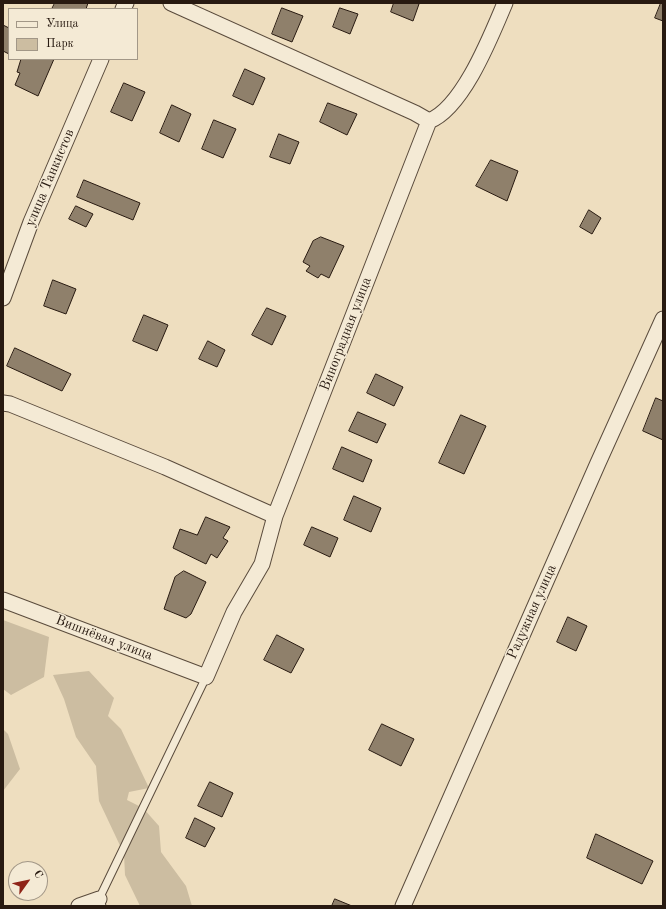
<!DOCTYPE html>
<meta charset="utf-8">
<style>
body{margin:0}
#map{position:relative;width:666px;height:909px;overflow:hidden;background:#eedebf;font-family:"Old Standard TT",serif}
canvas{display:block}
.frame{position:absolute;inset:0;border:4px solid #281a11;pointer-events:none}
.legend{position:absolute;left:8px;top:8px;width:130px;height:52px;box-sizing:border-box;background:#f4ead5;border:1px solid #a29787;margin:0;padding:5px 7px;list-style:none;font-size:12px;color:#281a11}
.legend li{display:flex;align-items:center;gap:8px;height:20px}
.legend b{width:20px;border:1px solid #a29787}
.north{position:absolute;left:8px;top:861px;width:40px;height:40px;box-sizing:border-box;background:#f4ead5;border:1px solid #a29787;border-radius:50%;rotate:57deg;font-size:11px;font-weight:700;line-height:16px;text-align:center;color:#281a11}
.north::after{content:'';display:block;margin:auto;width:14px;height:18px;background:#8f2418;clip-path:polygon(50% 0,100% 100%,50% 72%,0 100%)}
</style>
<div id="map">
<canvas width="666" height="909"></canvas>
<div class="frame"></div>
<ul class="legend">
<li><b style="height:5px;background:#f4ead5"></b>Улица</li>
<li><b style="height:11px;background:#ccbda1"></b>Парк</li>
</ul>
<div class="north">С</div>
</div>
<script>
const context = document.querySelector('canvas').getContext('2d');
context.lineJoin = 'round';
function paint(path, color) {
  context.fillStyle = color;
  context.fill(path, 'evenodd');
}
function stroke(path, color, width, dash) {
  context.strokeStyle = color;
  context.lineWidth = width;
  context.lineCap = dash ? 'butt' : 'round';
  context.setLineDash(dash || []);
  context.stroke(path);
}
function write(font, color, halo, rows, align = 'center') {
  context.font = font + ' "Old Standard TT",serif';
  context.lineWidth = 3;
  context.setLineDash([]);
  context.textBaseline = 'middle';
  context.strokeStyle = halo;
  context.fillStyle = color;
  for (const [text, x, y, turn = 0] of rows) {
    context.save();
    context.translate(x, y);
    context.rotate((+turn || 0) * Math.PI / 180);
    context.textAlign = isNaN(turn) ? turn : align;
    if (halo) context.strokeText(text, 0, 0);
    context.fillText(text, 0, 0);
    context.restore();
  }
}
paint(new Path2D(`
 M 3,620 L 49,637 L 44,677 L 11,695 L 3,689 Z
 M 89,671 L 114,698 L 108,716 L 121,729 L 149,788 L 129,792 L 127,800 L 143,808 L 159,826 L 161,852 L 186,886 L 192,906 L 140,906 L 125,875 L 124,854 L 99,801 L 96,766 L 76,737 L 64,699 L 53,675 Z
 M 3,729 L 8,734 L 20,769 L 3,791 Z`), '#ccbda1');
const building = new Path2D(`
 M 55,3 L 88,3 L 86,9 L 52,9 Z
 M 394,3 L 416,3 L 419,4 L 413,21 L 391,12 Z
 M 661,3 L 663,3 L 663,21 L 655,18 Z
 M 282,8 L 303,16 L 292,42 L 272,34 Z
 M 340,8 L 358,14 L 350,34 L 333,27 Z
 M 3,25 L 9,28 L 9,54 L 3,51 Z
 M 20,59 L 54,59 L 38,96 L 15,85 L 20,73 L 17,72 L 21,59 Z
 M 245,69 L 265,78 L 253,105 L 233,96 Z
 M 124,83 L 145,92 L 132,121 L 111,112 Z
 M 328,103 L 357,114 L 347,135 L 320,122 Z
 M 172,105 L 191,114 L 179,142 L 160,133 Z
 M 214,120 L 236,129 L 223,158 L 202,149 Z
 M 279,134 L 299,142 L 290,164 L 270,157 Z
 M 491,160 L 518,171 L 507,201 L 476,186 Z
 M 84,180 L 140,203 L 133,220 L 77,197 Z
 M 76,206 L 93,214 L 86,227 L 69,219 Z
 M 589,210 L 601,218 L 592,234 L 580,227 Z
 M 321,237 L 344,246 L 329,278 L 321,274 L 318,278 L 306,271 L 310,266 L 303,262 L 313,241 Z
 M 53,280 L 76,289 L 66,314 L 44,306 Z
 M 267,308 L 286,316 L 272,345 L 252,335 Z
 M 144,315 L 168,325 L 157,351 L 133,341 Z
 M 208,341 L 225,350 L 217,367 L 199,359 Z
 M 15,348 L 71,374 L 62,391 L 7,366 Z
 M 376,374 L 403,387 L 394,406 L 367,393 Z
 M 656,398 L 663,401 L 663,440 L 643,431 Z
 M 358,412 L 386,424 L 377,443 L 349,431 Z
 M 461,415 L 486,426 L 464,474 L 439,463 Z
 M 342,447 L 372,460 L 363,482 L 333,469 Z
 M 354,496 L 381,508 L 371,532 L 344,520 Z
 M 206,517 L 230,527 L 223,538 L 228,541 L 217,558 L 211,554 L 206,564 L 173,548 L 180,529 L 197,535 Z
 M 312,527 L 338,538 L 330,557 L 304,545 Z
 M 184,571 L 206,582 L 191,614 L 186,618 L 164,609 L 175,577 Z
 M 568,617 L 587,626 L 576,651 L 557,642 Z
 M 277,635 L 304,649 L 291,673 L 264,660 Z
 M 382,724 L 414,739 L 401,766 L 369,750 Z
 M 210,782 L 233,793 L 222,817 L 198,806 Z
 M 195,818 L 215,828 L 205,847 L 186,838 Z
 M 596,834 L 653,861 L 642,884 L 587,858 Z
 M 335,899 L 352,906 L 332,906 Z`);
paint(building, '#8f806b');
stroke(building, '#281a11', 1);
const service = new Path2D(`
 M 102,906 L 99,899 L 206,677`);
const minor = new Path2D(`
 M 171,3 L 415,113 L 429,121
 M 123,9 L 126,3
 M 3,298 L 31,222 L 101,59
 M 3,403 L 10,404 L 165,467 L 275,516
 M 3,600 L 206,677 L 234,612 L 262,564 L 275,516 L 429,121 C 463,108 491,36 505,3
 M 79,906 L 99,899
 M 403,906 L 598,463 L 663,319`);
stroke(service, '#5a4b3c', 9);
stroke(minor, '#5a4b3c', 17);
stroke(service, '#f4ead5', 7);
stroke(minor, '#f4ead5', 15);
write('14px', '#281a11', '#f4ead5', [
 ["улица Танкистов",50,178,-67],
 ["Виноградная улица",346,334,-69],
 ["Радужная улица",532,612,-66],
 ["Вишнёвая улица",104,638,21]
]);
</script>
